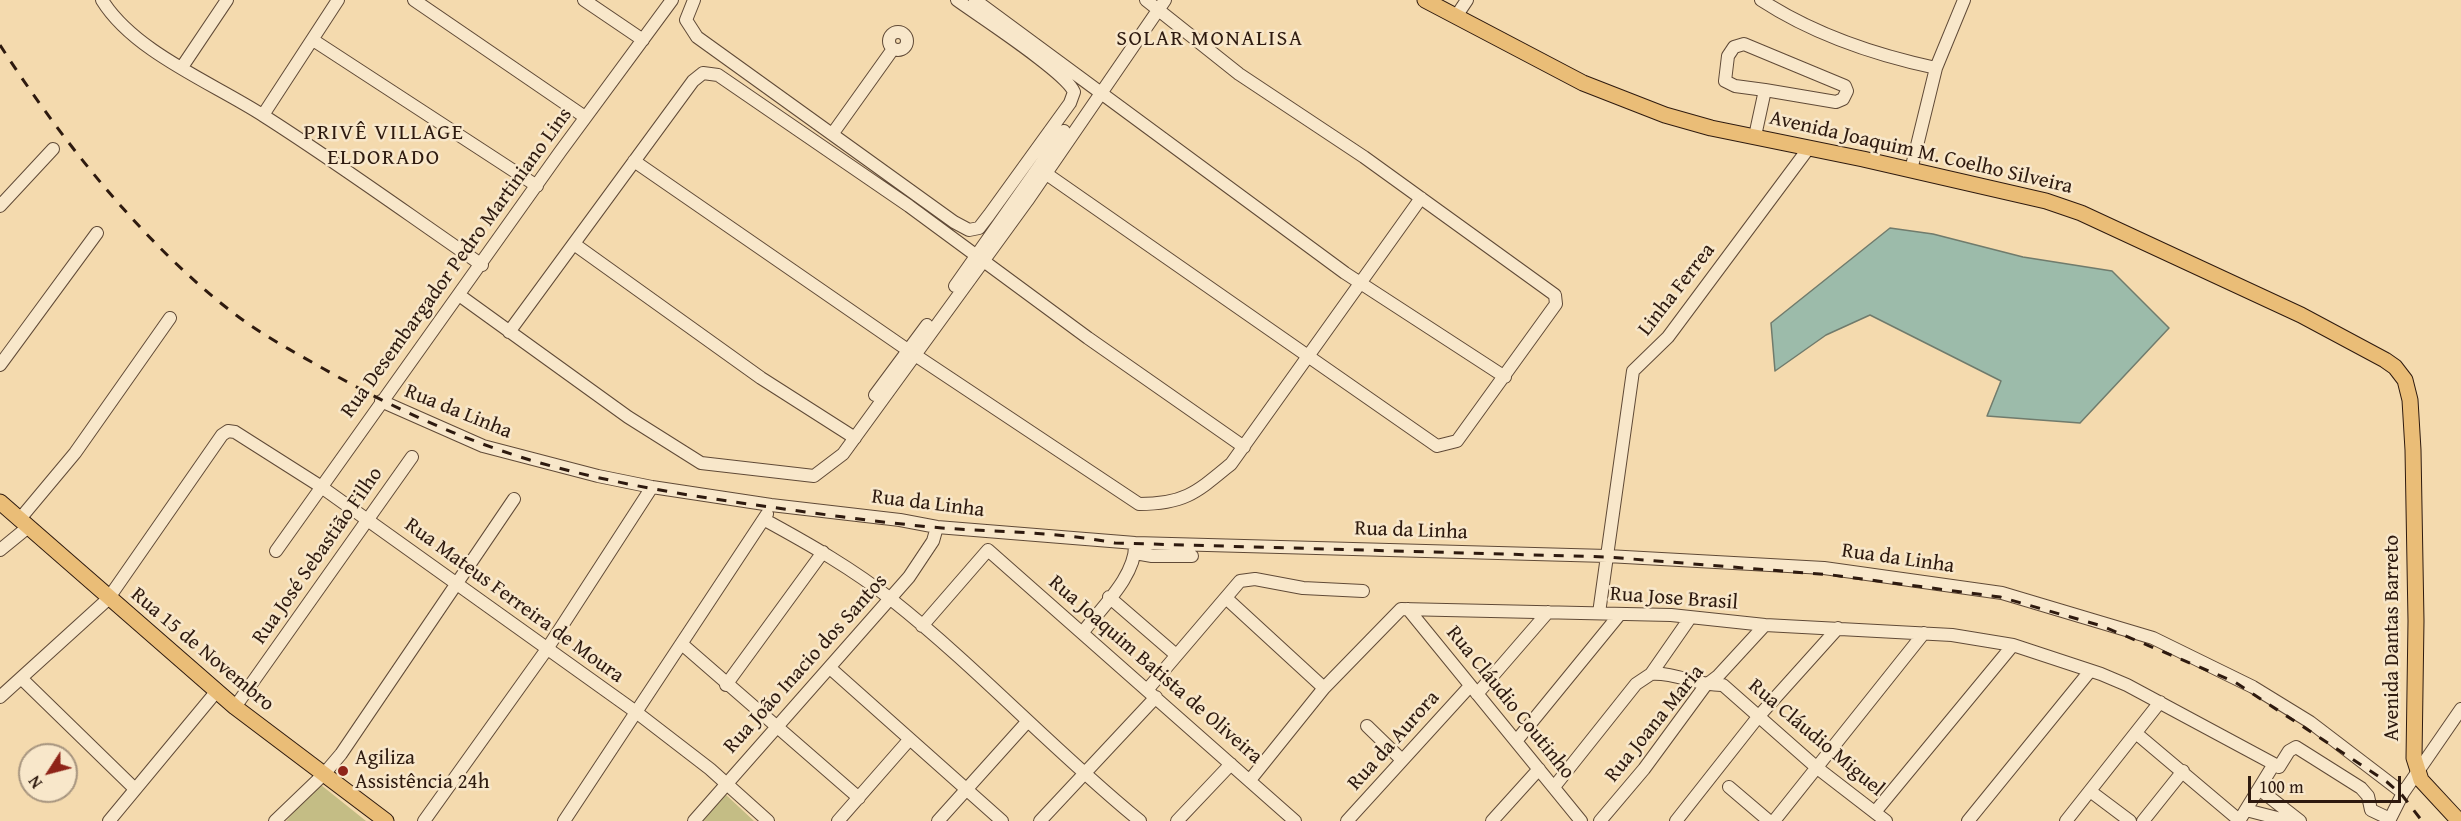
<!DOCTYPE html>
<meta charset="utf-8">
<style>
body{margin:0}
#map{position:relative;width:2461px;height:821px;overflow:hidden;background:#f4daae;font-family:"Gentium Book Plus",serif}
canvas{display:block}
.north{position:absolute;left:18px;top:743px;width:60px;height:60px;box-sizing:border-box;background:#f8e7ca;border:2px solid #a7957f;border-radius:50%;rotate:234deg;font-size:16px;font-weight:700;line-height:24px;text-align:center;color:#2e1a0f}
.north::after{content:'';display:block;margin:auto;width:21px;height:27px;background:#8f2418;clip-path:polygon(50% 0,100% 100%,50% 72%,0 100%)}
.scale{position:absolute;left:2248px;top:776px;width:153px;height:27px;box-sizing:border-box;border:3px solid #2e1a0f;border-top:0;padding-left:8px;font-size:18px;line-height:21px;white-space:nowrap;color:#2e1a0f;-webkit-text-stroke:4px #f8e7ca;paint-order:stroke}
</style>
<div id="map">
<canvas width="2461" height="821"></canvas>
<div class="north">N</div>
<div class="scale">100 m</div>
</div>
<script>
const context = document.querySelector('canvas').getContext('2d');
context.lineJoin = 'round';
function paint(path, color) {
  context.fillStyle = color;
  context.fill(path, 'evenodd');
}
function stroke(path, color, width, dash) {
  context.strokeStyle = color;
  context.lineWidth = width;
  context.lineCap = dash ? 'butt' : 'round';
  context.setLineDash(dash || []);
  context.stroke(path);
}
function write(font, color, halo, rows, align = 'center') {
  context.font = font + ' "Gentium Book Plus",serif';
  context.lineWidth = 5;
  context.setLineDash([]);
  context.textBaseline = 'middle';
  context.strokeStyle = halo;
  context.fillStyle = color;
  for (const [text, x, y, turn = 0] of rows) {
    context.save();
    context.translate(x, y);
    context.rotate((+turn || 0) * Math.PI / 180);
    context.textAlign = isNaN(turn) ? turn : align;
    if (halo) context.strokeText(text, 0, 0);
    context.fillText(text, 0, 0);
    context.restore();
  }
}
paint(new Path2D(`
 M 321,785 L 366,821 L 286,821 L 317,786 Z
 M 724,793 L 754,821 L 700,821 Z`), '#c4bd85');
const water = new Path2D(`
 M 1890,228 L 1933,234 L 2023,257 L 2112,271 L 2169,328 L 2080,423 L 1987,416 L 2001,381 L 1870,315 L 1826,335 L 1775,371 L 1771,323 Z`);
paint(water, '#9cbbaa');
stroke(water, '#707b6c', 1.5);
const minor = new Path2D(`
 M 102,0 C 134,52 213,83 264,116 C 338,163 409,215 482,265
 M 414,0 L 585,117
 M 584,0 L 643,40
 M 694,0 L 686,20 L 697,37 L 954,222 L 969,230 L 979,228 L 989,215 L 1070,103 L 1074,92 C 1066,72 979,16 957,0
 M 975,0 L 1345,273 L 1505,377
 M 1761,0 C 1813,34 1875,55 1936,68
 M 1457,15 L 1467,0
 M889 41a9 9 0 1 1 18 0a9 9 0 1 1-18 0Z
 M 313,40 L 537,186
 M 182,67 L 227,0
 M 263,115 L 338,0
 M 833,133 L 893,49
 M 1755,136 L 1765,90 L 1836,102 L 1843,99 L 1847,91 L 1845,86 L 1744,44 L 1734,47 L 1728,56 L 1725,81 L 1735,86 L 1765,90
 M 634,161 L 915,355 L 1139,504 C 1185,504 1197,492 1231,464 L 1421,198
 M 1038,168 L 1437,446 L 1457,441 L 1556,304 L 1555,295 L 1364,157 L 1239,74 L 1146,0
 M 1911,170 L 1936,68 L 1964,0
 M 0,206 L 53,149
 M 574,244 L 761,378 L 855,438
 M 955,286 L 1064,131
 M 459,295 L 628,417 L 701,463 L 814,476 L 843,454 L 1027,201 L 1165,0
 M 509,332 L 693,81 L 703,73 L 718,75 L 909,206 L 1088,338 L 1244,447
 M 0,365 L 97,233
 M 875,395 L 927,325
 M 381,401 L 483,446 L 598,476 L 652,487 L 771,505 L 900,520 L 937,527 L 1135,543 L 1607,556 L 1824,568 L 2002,593 L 2153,638 L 2253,687 L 2310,722 L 2403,793
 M 19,520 L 75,453 L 170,318
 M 765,520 C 809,544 853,569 892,600 C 979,669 1054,751 1140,821
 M 0,550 L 27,528
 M 276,551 L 560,152 L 672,0
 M 1135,553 L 1152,556 L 1192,556
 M 1109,597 L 1175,654
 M 1226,598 L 1324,688
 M 1408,609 L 1581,821
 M 1599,613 L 1633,371 L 1668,337 L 1808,149
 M 922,626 L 988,550 L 1295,821
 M 1083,632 C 1101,608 1137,575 1135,543
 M 683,645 L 859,798
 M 830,668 L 1002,821
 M 1651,674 C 1676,672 1697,686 1723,685 L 1816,767 L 1886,821
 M 21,678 L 135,789
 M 726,685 L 823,552
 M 1147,690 L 1240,581 L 1255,579 L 1303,588 L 1363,591
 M 1477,694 L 1548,612
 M 0,697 L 108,599 L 222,435 L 228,431 L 235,432 L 320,486 L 636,712 L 710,769 L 768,821
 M 235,707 L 412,457
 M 1367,726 L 1402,760
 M 2137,734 L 2239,820
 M 1517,740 L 1620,614
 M 2274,764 L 2279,767 L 2289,751 L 2296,747 L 2361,788 L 2368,796 L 2371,810 L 2390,819
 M 1250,780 L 1324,688 L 1401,609 L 1671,615 L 1765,625 L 1952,635 L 2013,645 L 2101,674 L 2127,685 L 2274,764 L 2239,821
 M 1554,787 L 1636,684 L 1651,674 L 1690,618
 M 1729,787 L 1769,821
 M 2259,789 L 2300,821
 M 2090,791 L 2130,821
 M 2246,810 L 2289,821
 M 1875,812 L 2013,645
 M 109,821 L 216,692
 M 275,821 L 324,774 L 341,754 L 514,499
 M 424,821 L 547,649 L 652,487
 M 564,821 L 767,514
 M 694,821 L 909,577 L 933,541 L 937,527
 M 838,821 L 909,740
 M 938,821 L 1027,722
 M 1040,821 L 1156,697
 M 1177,821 L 1231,764
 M 1347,821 L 1470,686
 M 1492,821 L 1539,769
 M 1600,821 L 1644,769 L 1705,686 L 1718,676 L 1765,625
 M 1676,821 L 1758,717 L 1838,628
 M 1774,821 L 1924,633
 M 1968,821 L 2090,671
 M 2066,821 L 2160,702
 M 2143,821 L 2183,771
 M 2389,821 L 2403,793 L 2461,709`);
const major = new Path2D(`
 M 1425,0 L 1583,83 L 1665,115 L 1711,128 L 1863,159 L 2046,201 L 2081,213 L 2301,315 L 2385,360 L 2395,367 L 2405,380 L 2410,400 L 2413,450 L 2416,621 L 2414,758 L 2421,780 L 2459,821
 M 0,502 L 235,707 L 386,821`);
stroke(minor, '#604a37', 14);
stroke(major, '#2e1a0f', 17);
stroke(minor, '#f8e7ca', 12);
stroke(major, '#eabd77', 15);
stroke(new Path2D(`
 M 0,45 C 61,140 146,247 236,315 C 264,336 294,352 324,369 C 389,406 458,438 530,460 C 608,483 689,496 770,507 C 827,515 885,523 942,528 C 1000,532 1058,532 1115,543 L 1607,557 L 1832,575 L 2000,597 L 2102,626 L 2235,682 L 2387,782 L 2402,795 L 2422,821`), '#2e1a0f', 3, [10, 10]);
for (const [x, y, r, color] of [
 [343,771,6,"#8f2418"]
]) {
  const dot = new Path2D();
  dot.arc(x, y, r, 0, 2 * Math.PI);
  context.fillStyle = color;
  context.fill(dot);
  stroke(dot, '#f8e7ca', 2);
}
write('21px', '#2e1a0f', '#f8e7ca', [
 ["Avenida Joaquim M. Coelho Silveira",1921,153,13],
 ["Rua Desembargador Pedro Martiniano Lins",457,263,-54],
 ["Linha Ferrea",1677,290,-52],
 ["Rua da Linha",458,412,22],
 ["Rua da Linha",928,504,7],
 ["Rua da Linha",1411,531,2],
 ["Rua José Sebastião Filho",318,556,-55],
 ["Rua da Linha",1898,559,8],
 ["Rua Jose Brasil",1674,599,4],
 ["Rua Mateus Ferreira de Moura",514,601,36],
 ["Avenida Dantas Barreto",2393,638,-90],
 ["Rua 15 de Novembro",202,650,40],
 ["Rua João Inacio dos Santos",806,664,-48],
 ["Rua Joaquim Batista de Oliveira",1155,670,41],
 ["Rua Cláudio Coutinho",1510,703,51],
 ["Rua Joana Maria",1655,724,-51],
 ["Rua Cláudio Miguel",1816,738,40],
 ["Rua da Aurora",1394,741,-48]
]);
write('21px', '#2e1a0f', '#f8e7ca', [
 ["Agiliza",355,759],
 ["Assistência 24h",355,783]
], 'left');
context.letterSpacing = '1.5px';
write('22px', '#2e1a0f', '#f8e7ca', [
 ["SOLAR MONALISA",1210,39],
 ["PRIVÊ VILLAGE",384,133],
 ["ELDORADO",384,158]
]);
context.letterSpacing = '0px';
</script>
